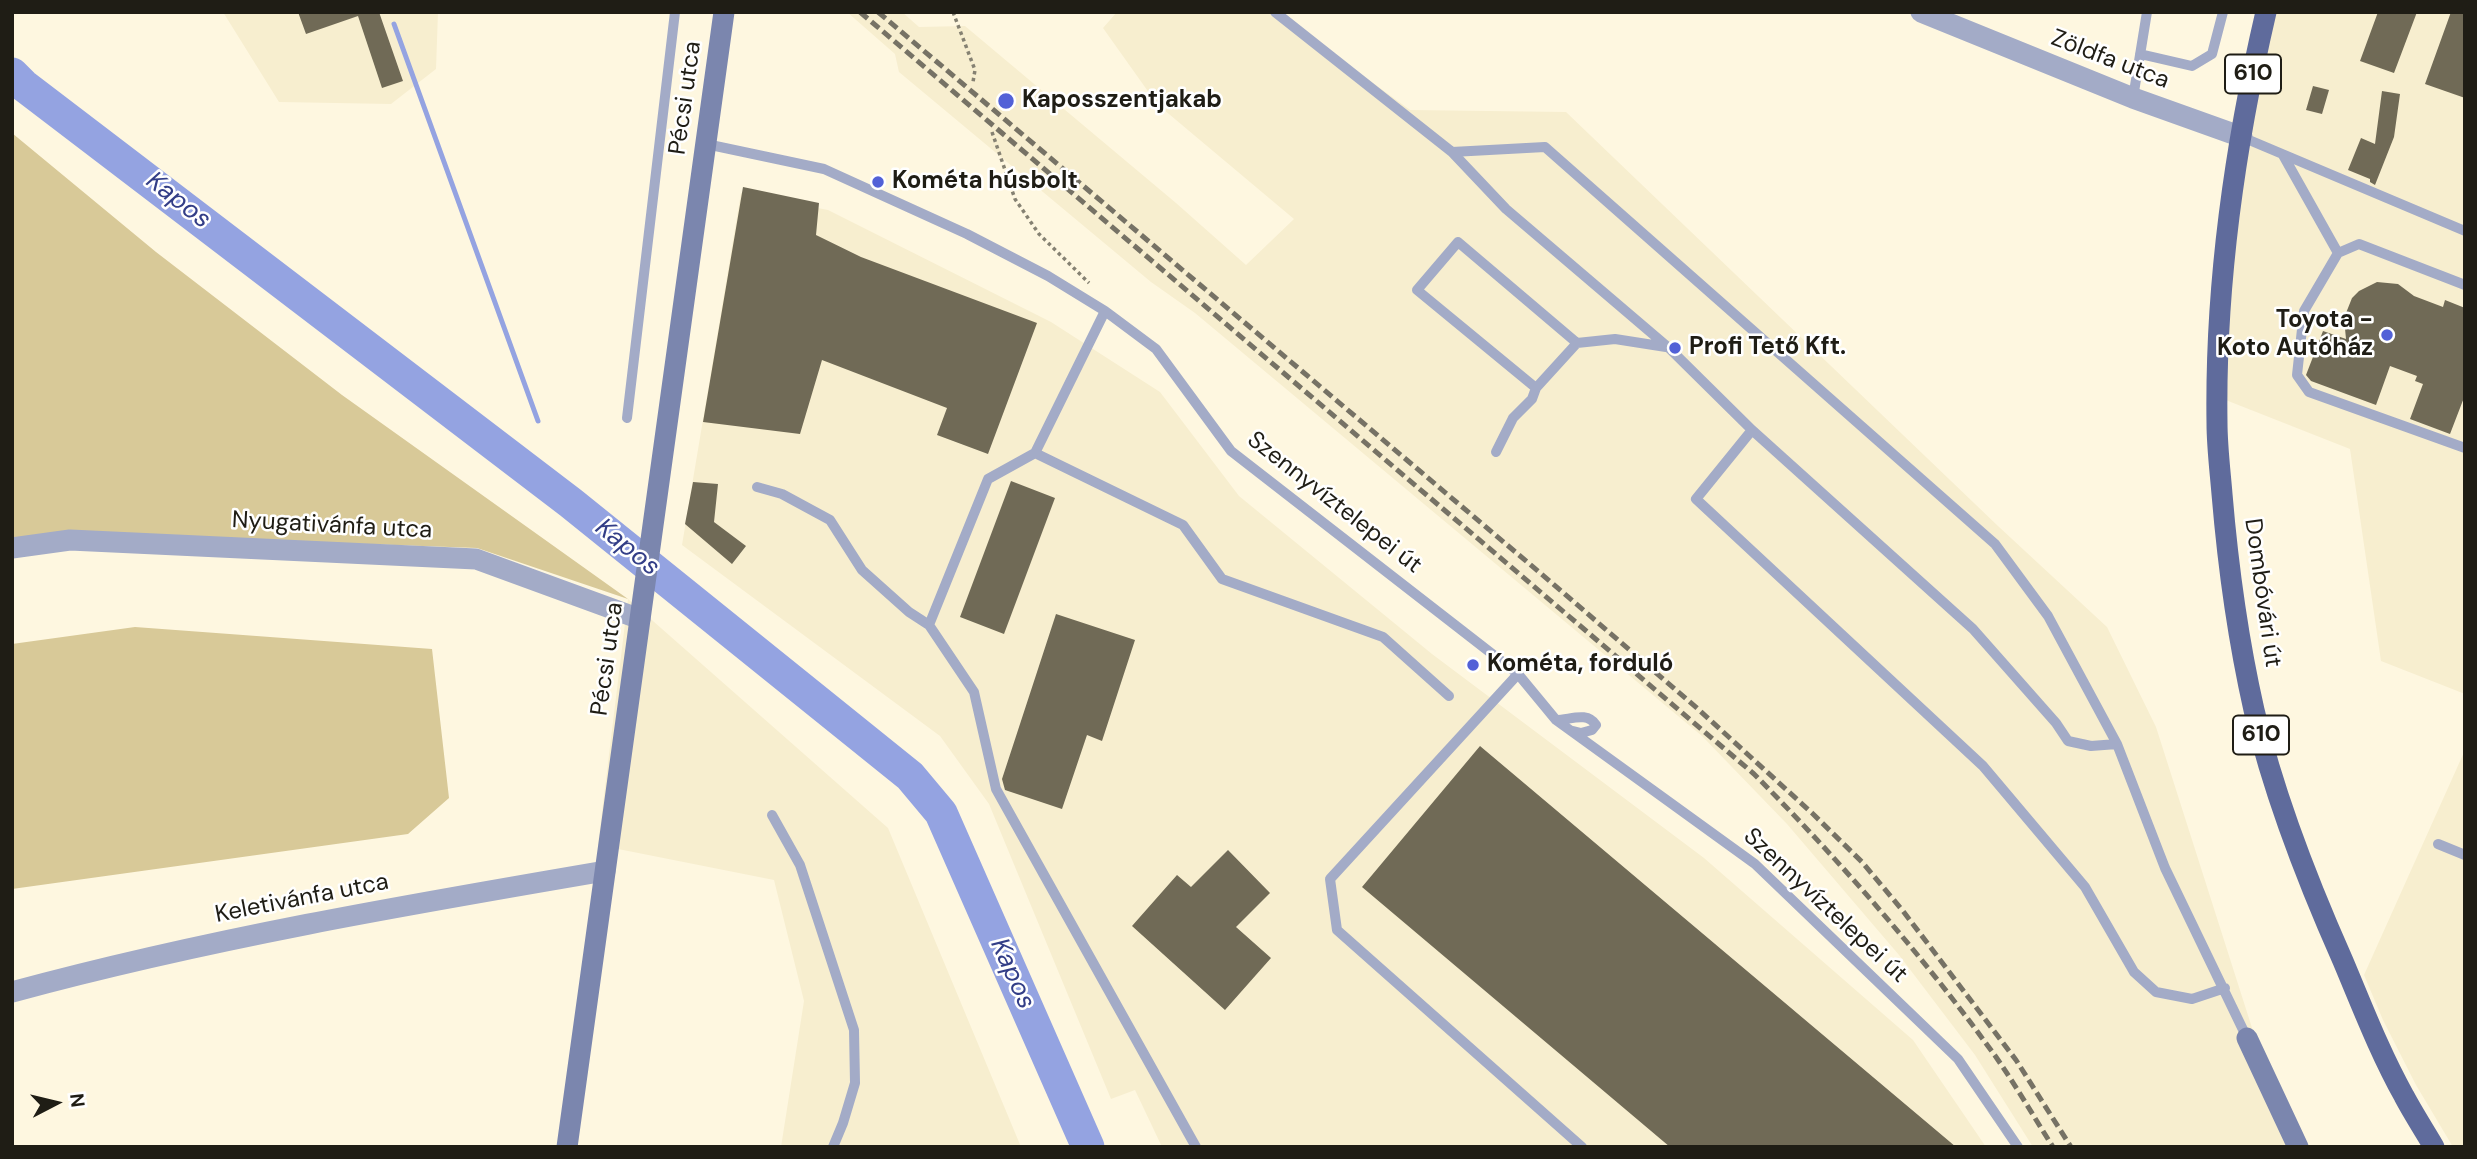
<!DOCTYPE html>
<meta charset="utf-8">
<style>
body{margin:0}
#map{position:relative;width:2477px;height:1159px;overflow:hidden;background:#fef7e0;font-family:"DM Sans",sans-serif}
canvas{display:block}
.frame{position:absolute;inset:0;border:14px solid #1f1d15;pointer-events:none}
.north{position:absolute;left:21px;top:1068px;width:70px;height:70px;-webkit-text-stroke:5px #fff;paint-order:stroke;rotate:83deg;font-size:19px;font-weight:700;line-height:28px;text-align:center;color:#1f1d15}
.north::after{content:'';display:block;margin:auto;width:24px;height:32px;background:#1f1d15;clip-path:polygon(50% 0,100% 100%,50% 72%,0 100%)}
</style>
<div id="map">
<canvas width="2477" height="1159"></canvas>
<div class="frame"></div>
<div class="north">N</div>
</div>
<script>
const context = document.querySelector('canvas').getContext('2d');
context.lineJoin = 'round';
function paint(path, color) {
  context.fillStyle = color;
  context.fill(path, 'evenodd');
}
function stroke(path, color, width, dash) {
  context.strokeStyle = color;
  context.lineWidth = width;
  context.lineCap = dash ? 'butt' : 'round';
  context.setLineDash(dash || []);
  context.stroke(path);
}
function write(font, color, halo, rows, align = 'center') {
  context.font = font + ' "DM Sans",sans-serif';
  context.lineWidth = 5;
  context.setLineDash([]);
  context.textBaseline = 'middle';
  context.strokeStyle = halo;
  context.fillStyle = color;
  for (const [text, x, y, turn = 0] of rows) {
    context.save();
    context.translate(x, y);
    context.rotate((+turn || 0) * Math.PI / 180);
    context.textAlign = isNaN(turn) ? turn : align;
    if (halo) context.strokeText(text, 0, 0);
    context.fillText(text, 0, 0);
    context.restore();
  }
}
paint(new Path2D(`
 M 223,12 L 438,12 L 436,69 L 391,104 L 279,102 Z
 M 847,12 L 902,12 L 919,27 L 965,26 L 1176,203 L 1246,265 L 1294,219 L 1157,104 L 1103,28 L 1117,12 L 1276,12 L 1410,110 L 1566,112 L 1998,526 L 2107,627 L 2156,727 L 2290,1147 L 2033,1147 L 1975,1055 L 1899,955 L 1787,824 L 1702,736 L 1195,313 L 1151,282 L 899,72 L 895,54 Z
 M 2257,12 L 2465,12 L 2465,694 L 2381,661 L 2350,449 L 2213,395 L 2214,293 L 2230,131 Z
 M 741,193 L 828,210 L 1051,322 L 1160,392 L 1239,496 L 1432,654 L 1704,858 L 1913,1040 L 1986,1147 L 1162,1147 L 1135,1090 L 1111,1099 L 989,804 L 940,736 L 682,545 Z
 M 628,599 L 888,828 L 1021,1147 L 781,1147 L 804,1001 L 774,880 L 598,845 Z
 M 2465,750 L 2465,1147 L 2453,1147 L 2416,1085 L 2383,1020 L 2364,975 Z`), '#f7eecf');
paint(new Path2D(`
 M 12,133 L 156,252 L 342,395 L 628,599 L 477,548 L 121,535 L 12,550 Z
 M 135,627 L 432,649 L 449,798 L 408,834 L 12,889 L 12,644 Z`), '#d8c998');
stroke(new Path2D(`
 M 394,24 L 538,421`), '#94a3e1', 5);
stroke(new Path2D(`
 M 12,74 L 23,85 L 571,503 L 910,776 L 941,813 L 1088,1147`), '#94a3e1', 33);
paint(new Path2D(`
 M 298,12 L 379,12 L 403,81 L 382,88 L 358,16 L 306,34 Z
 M 2378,12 L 2417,12 L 2394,73 L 2360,61 Z
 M 2451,12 L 2465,12 L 2465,98 L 2425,84 Z
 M 2313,86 L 2329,90 L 2322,114 L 2306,110 Z
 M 2382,91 L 2400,94 L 2394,137 L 2375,185 L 2370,182 L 2370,179 L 2348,170 L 2361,138 L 2375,144 Z
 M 743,187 L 819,203 L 816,235 L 861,257 L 1037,323 L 988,454 L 937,435 L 947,408 L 822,360 L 800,434 L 703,422 Z
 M 2377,282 L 2398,284 L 2414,296 L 2443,307 L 2445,300 L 2465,308 L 2465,395 L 2450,434 L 2410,419 L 2423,384 L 2415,381 L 2417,376 L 2390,366 L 2376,405 L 2311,381 L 2306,375 L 2323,331 L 2346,339 L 2344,318 L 2352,298 L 2359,291 Z
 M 1011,481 L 1055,498 L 1004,634 L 960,617 Z
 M 693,482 L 718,484 L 714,522 L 746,546 L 732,564 L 685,524 Z
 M 1056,614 L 1135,640 L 1102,741 L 1087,735 L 1062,809 L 1005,790 L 1002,779 Z
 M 1480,746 L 1956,1147 L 1670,1147 L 1362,887 Z
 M 1228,850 L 1270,893 L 1236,927 L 1271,958 L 1225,1010 L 1132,926 L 1177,875 L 1191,887 Z`), '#706a56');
stroke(new Path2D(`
 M 953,12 L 975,70 L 973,82
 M 992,132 L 1015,199 L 1039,234 L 1089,283`), '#858172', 3.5, [3.5, 3.5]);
stroke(new Path2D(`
 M 1275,12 L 1452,152 L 1545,147 L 1995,544 L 2048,616 L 2117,744 L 2165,868 L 2247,1038
 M 2140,54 L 2192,66 L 2212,54 L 2223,12
 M 2133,98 L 2147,12
 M 2242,137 L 2465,231
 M 706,144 L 824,169 L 967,234 L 1048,276 L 1105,311 L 1156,349 L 1231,451 L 1518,674 L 1556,720 L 1755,864 L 1958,1059 L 2018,1147
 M 1452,152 L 1506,209 L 1669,348 L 1752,430 L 1973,629 L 2056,723 L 2068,741 L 2091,746 L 2117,744
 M 2283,155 L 2338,253 L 2304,311 L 2297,375 L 2309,392 L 2465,448
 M 2338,253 L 2359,244 L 2465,285
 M 1105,311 L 1035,453 L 1183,525 L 1222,579 L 1383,637 L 1449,696
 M 1577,343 L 1536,388 L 1417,290 L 1458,242 L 1577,343 L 1615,339 L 1666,347
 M 627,418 L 675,12
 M 1752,430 L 1696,499 L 1983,766 L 2085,887 L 2134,972 L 2156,992 L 2192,999 L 2225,988
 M 1496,452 L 1513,418 L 1532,399 L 1536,388
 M 1035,453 L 988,479 L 929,625 L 974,692 L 996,789 L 1196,1147
 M 757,487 L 782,494 L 830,520 L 862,570 L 909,612 L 929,625
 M 1518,674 L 1330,879 L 1337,930 L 1582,1147
 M 1556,720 C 1570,720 1587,711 1596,725 L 1592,730 L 1581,733 L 1573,731
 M 772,815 L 800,865 L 854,1030 L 855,1083 L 843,1123 L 833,1147
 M 2438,844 L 2465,855`), '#a3abc7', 10);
stroke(new Path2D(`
 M 1921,12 L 2133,98 L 2242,137
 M 12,548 L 70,540 L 476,559 L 640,619
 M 12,992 C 207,939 406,905 605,871`), '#a3abc7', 21);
stroke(new Path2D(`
 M 2247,1038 L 2298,1147
 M 567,1147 L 724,12`), '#7b86ae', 21);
stroke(new Path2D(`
 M 2266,12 C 2235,145 2215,287 2217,423 C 2217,446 2220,470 2222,494 C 2228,566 2238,639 2254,710 C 2274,796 2307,880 2343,961 C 2362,1006 2380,1053 2404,1096 C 2413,1113 2424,1130 2434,1147`), '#5f6b9c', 21);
stroke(new Path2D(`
 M 860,12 L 1754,774 C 1842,863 1923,956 1996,1057 C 2016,1086 2034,1117 2053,1147
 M 878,12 L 1552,583 L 1698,709 L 1812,813 L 1862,862 L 1903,911 L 2016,1060 L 2071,1147`), '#767265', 5, [10, 5]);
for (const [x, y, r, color] of [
 [1006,101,9,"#5261d7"],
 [878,182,7,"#5261d7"],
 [2387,335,7,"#5261d7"],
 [1675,348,7,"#5261d7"],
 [1473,665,7,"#5261d7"]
]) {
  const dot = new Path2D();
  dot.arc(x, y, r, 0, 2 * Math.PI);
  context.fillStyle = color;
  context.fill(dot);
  stroke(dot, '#fff', 2.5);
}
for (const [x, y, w] of [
 [2253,74,56],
 [2261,735,56]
]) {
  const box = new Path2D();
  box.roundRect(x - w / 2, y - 19.5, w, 39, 5);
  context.fillStyle = '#fff';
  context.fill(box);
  stroke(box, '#1f1d15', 2);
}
write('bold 23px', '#1f1d15', null, [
 ["610",2253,74],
 ["610",2261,735]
]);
write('24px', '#1f1d15', '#fff', [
 ["Zöldfa utca",2110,60,21],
 ["Pécsi utca",686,98,-82],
 ["Szennyvíztelepei út",1334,503,38],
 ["Nyugativánfa utca",332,526,3],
 ["Dombóvári út",2262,593,82],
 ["Pécsi utca",608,659,-82],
 ["Keletivánfa utca",302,899,-11],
 ["Szennyvíztelepei út",1825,906,43]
]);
write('bold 24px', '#1f1d15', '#fff', [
 ["Kaposszentjakab",1022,101],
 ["Kométa húsbolt",892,182],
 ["Toyota -",2373,321,"right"],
 ["Koto Autóház",2373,349,"right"],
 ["Profi Tető Kft.",1689,348],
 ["Kométa, forduló",1487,665]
], 'left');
write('italic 26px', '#333e87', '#fff', [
 ["Kapos",178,201,38],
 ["Kapos",627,548,39],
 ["Kapos",1012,974,66]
]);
</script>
